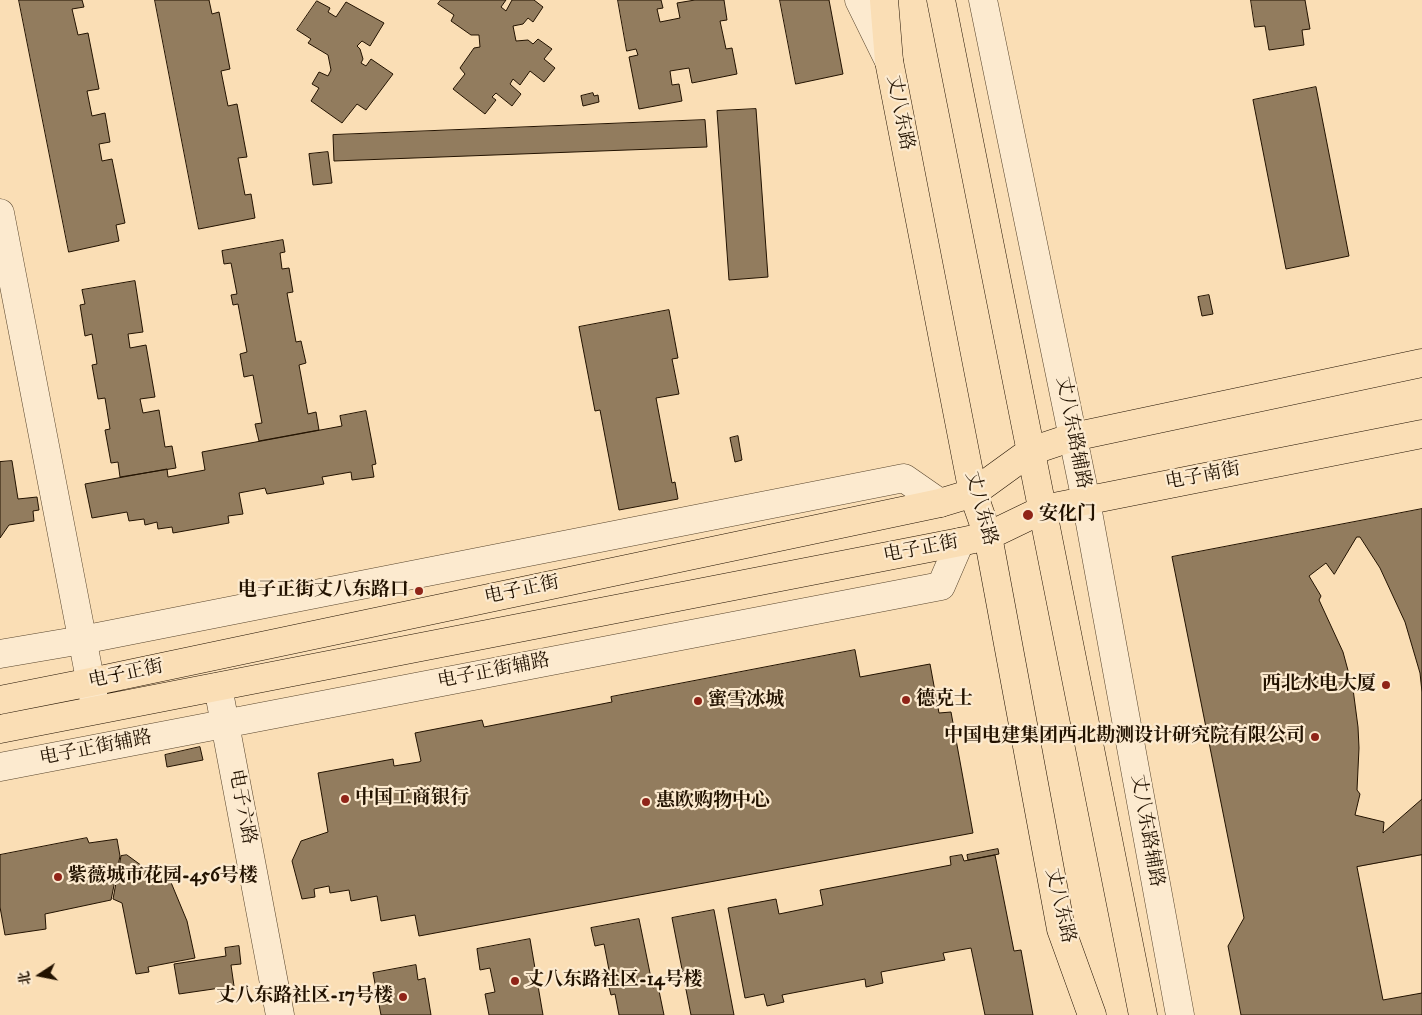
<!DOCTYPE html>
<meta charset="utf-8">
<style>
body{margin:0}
#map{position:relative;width:1422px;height:1015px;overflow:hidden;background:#fadeb5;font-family:"IM FELL DW Pica","Noto Serif SC",serif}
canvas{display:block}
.north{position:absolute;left:15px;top:950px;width:50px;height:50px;-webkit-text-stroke:4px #fceacf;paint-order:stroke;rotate:259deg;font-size:14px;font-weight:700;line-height:20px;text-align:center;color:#221200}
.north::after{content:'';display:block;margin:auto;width:18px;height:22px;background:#221200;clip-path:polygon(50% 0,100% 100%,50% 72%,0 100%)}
</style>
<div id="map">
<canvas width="1422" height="1015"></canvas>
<div class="north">北</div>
</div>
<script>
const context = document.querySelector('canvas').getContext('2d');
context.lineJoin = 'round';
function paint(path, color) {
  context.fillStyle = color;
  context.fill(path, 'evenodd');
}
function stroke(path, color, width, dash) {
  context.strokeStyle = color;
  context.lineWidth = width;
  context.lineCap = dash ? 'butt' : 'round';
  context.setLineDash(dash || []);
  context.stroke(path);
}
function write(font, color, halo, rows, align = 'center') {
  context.font = font + ' "IM FELL DW Pica","Noto Serif SC",serif';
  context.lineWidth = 4.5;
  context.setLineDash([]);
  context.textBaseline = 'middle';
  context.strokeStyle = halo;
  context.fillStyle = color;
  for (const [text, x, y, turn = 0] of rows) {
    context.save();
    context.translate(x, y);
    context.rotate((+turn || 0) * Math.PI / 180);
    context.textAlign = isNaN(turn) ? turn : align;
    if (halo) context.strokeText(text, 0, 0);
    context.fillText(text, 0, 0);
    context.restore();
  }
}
const building = new Path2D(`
 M 19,0 L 82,0 L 84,7 L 72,9 L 78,35 L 88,33 L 99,89 L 87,91 L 92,116 L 105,113 L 110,142 L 99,144 L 102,161 L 112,159 L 125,223 L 116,225 L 119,241 L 69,252 Z
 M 155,0 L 209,0 L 212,14 L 219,12 L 230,69 L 221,71 L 228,106 L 237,104 L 247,157 L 238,158 L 245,195 L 251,194 L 255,218 L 199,229 Z
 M 441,0 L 506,0 L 501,7 L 506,11 L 512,0 L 534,0 L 543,7 L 533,22 L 528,18 L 523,24 L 513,26 L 516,41 L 528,40 L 533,44 L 538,39 L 552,49 L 544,59 L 555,68 L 544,82 L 530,71 L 520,85 L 513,79 L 510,84 L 521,94 L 512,106 L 496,93 L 492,97 L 496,100 L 485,114 L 453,89 L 465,74 L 460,68 L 474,48 L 480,47 L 479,35 L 471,35 L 451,21 L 454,15 L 438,4 Z
 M 618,0 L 661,0 L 663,8 L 657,9 L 660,22 L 680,18 L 677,3 L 695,0 L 724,0 L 727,20 L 720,21 L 726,49 L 732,48 L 737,74 L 692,83 L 689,68 L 670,71 L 672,85 L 679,84 L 682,101 L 639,109 L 629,57 L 638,55 L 636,49 L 627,51 Z
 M 780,0 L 829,0 L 843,74 L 796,84 Z
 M 1251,0 L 1305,0 L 1310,29 L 1302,30 L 1304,45 L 1269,50 L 1265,26 L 1255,27 Z
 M 317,1 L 330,8 L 328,12 L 336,17 L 346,2 L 384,23 L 370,46 L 362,41 L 357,46 L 360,49 L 363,59 L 361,63 L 366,66 L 371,59 L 393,74 L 366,110 L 357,104 L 342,123 L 311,101 L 319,88 L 312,84 L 319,72 L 328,76 L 331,70 L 328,55 L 308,43 L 311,39 L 297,30 Z
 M 1316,87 L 1349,256 L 1286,269 L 1253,100 Z
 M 593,93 L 594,96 L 598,95 L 599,102 L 583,106 L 581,96 Z
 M 756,109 L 768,277 L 729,280 L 717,111 Z
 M 705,120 L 707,147 L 334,161 L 333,135 Z
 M 328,152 L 332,183 L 313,185 L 309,154 Z
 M 283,240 L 285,252 L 280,253 L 282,269 L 289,268 L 293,292 L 287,293 L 296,342 L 301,341 L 306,363 L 299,365 L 308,414 L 316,412 L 319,430 L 259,441 L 255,424 L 262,423 L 253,375 L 244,377 L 240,354 L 247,352 L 238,304 L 233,305 L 231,295 L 237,294 L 231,263 L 224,264 L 222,251 Z
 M 135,281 L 143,332 L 128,334 L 130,348 L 146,345 L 155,397 L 140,399 L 143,413 L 159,410 L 165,447 L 172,446 L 176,468 L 120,477 L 118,462 L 111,463 L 105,430 L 110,429 L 105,398 L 98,399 L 92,365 L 97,364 L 92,334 L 85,336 L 80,305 L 85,304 L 82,290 Z
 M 1209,295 L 1213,314 L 1202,316 L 1198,297 Z
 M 669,310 L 678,358 L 672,359 L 679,394 L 656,398 L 672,483 L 675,482 L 678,499 L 619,510 L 600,410 L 595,411 L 579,327 Z
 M 366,411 L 376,464 L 372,465 L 374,477 L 352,480 L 351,472 L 322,477 L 324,484 L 267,494 L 265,488 L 239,493 L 243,514 L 228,516 L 229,523 L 173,533 L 172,527 L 158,529 L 157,522 L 145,525 L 144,519 L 129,521 L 127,512 L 92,518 L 85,484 L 167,469 L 168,477 L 205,470 L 202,452 L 342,426 L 340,416 Z
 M 738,436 L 742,460 L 735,462 L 730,438 Z
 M 12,461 L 18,499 L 37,497 L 39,510 L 33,511 L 34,521 L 9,525 L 0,538 L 0,462 Z
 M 1422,509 L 1422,1015 L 1241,1015 L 1228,946 L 1244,918 L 1172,557 Z
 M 1357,537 L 1360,537 L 1380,568 L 1405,622 L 1420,673 L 1422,692 L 1422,799 L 1383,833 L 1384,822 L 1355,815 L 1360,794 L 1357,790 L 1359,748 L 1358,727 L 1353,689 L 1343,652 L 1319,600 L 1321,596 L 1309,576 L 1326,563 L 1334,574 Z
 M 855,650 L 860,677 L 930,664 L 939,713 L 951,712 L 973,833 L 419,936 L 415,915 L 381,921 L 377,896 L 351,901 L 349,890 L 330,893 L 329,886 L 314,889 L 315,897 L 302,899 L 292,861 L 301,841 L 328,832 L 318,773 L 393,759 L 394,766 L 419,762 L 421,761 L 415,733 L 482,720 L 484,727 L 612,702 L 611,697 Z
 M 200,747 L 203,760 L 167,767 L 165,755 Z
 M 87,838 L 89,843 L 117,839 L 120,856 L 111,900 L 45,914 L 46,929 L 5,935 L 0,907 L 0,855 Z
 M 998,849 L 999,854 L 968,860 L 967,855 Z
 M 127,855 L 160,879 L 168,878 L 170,880 L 187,921 L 195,958 L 148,967 L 149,972 L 136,974 L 122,903 L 113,899 L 121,856 Z
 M 962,855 L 964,861 L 995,855 L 1014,951 L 1021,950 L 1033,1015 L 985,1015 L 971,948 L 943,953 L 945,960 L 881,972 L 883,983 L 866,987 L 865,979 L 782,995 L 784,1002 L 767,1006 L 764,994 L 745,998 L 728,908 L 776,899 L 779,914 L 823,905 L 820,890 L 951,865 L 950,857 Z
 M 1422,855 L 1422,993 L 1383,1000 L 1357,867 Z
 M 714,910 L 734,1015 L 691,1015 L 672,918 Z
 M 639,919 L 653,988 L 658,986 L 664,1015 L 619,1015 L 615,994 L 611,995 L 608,983 L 602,984 L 600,972 L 609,970 L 604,944 L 595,946 L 591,928 Z
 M 530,939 L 543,1015 L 489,1015 L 485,994 L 495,992 L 490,968 L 480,970 L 477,949 Z
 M 239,946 L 241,964 L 231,965 L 234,986 L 179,994 L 174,964 L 226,956 L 225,948 Z
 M 416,965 L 418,980 L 425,978 L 431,1015 L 381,1015 L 373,973 Z`);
paint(building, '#927c5e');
stroke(building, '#221200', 1);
const minor = new Path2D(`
 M 859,0 L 889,61
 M 983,0 L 1086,501 L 1180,1015
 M 0,213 L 95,705
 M 0,654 L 82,640 L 904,478 L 940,503
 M 218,687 L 280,1015
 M 0,767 L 941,586 L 960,542`);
const major = new Path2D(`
 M 884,0 L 889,61 L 973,493 L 988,536 L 1061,929 L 1092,1015
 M 941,0 C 1008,338 1078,676 1143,1015
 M 0,700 L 91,682 L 940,503 L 973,493 L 1031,451 L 1073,437 L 1422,363
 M 0,729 L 960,542 L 988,536 L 1044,509 L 1422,434`);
stroke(minor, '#58452d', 29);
stroke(major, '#221200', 29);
stroke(minor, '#fceacf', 28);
stroke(major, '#fadeb5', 28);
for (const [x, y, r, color] of [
 [1028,515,6,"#8f2418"],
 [419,591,5,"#8f2418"],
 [1386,685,5,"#8f2418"],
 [906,700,5,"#8f2418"],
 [698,701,5,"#8f2418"],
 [1315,737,5,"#8f2418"],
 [345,799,5,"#8f2418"],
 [646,802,5,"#8f2418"],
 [58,877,5,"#8f2418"],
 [515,981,5,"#8f2418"],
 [403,997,5,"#8f2418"]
]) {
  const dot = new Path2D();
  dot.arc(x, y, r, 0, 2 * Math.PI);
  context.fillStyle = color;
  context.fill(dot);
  stroke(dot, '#fceacf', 2);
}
write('19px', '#221200', '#fceacf', [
 ["丈八东路",899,113,79],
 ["丈八东路辅路",1072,433,79],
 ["电子南街",1203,477,-11],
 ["丈八东路",980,509,75],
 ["电子正街",921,550,-11],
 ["电子正街",522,591,-12],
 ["电子正街辅路",494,672,-11],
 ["电子正街",126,675,-12],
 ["电子正街辅路",96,749,-11],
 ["电子六路",241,807,79],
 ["丈八东路辅路",1146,831,80],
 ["丈八东路",1059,906,77]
]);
write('bold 19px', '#221200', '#fceacf', [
 ["安化门",1039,515],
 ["电子正街丈八东路口",409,591,"right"],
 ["西北水电大厦",1376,685,"right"],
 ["德克士",916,700],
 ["蜜雪冰城",708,701],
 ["中国电建集团西北勘测设计研究院有限公司",1305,737,"right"],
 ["中国工商银行",355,799],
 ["惠欧购物中心",656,802],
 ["紫薇城市花园-456号楼",68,877],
 ["丈八东路社区-14号楼",525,981],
 ["丈八东路社区-17号楼",393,997,"right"]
], 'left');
</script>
